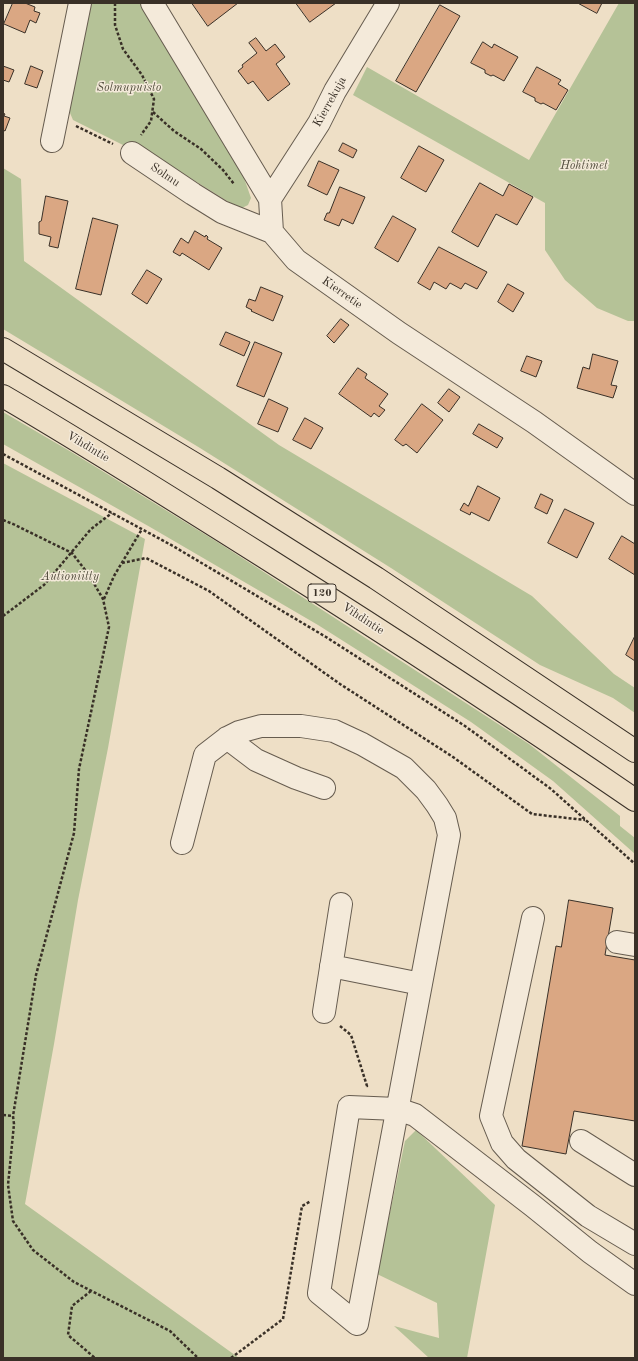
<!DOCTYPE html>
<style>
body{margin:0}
#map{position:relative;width:638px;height:1361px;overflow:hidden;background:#eedfc6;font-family:"Old Standard TT",serif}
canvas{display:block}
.frame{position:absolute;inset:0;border:4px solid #393027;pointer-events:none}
</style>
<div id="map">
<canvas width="638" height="1361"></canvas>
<div class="frame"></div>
</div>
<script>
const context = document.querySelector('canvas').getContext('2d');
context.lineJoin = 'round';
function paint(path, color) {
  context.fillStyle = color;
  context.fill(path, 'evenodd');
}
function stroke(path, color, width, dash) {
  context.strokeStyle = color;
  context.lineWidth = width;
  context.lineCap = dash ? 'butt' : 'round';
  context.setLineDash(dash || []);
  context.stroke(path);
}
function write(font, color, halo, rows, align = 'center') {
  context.font = font + ' "Old Standard TT",serif';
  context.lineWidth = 3;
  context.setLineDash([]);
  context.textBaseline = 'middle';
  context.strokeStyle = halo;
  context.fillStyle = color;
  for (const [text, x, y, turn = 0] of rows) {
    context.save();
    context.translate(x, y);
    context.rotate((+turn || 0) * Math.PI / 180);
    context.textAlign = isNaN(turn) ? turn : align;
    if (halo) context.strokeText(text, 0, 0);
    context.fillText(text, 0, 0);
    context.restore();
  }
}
paint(new Path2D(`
 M 92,3 L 142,3 L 244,178 L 251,198 L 248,205 L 242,208 L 235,206 L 136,144 L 131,149 L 73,120 L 70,113 L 69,106 Z
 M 619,3 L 635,3 L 635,321 L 628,321 L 597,308 L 565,280 L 545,250 L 545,203 L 353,95 L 367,67 L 529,160 Z
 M 3,168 L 21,179 L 24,261 L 279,445 L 532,596 L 614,674 L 635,688 L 635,713 L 613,698 L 540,665 L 391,568 L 200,448 L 3,329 Z
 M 3,412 L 73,453 L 219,543 L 529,744 L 620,816 L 620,826 L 635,838 L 635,854 L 553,781 L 471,722 L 318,625 L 150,527 L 3,444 Z
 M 3,463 L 145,539 L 108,748 L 78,900 L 54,1044 L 25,1204 L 239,1358 L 3,1358 Z
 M 416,1130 L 495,1205 L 467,1358 L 429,1358 L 394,1326 L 439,1338 L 437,1303 L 377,1274 L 405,1141 Z`), '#b5c297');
const building = new Path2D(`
 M 13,3 L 25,3 L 35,7 L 34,11 L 40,13 L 36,23 L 30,20 L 25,33 L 4,24 Z
 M 192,3 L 238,3 L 208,26 Z
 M 296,3 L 336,3 L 310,22 Z
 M 578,3 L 602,3 L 597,13 Z
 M 440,5 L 460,16 L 416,92 L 396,81 Z
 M 256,38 L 266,51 L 275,44 L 285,57 L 276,64 L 290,84 L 268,101 L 253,81 L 248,84 L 238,71 L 243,67 L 242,65 L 257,53 L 249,43 Z
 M 483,42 L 492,48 L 494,44 L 518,57 L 504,81 L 493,75 L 491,76 L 485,73 L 485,70 L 471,63 Z
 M 3,66 L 14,70 L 9,82 L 3,80 Z
 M 31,66 L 43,71 L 37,88 L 25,84 Z
 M 537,67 L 561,80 L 558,84 L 568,90 L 556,110 L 543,103 L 541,104 L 535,101 L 535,98 L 523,92 Z
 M 3,113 L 5,114 L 4,116 L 10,118 L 5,131 L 3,130 Z
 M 343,143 L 357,150 L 353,158 L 339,151 Z
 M 419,146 L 444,160 L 426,192 L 401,178 Z
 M 319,161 L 339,170 L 327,195 L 308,186 Z
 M 480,183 L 503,196 L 509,184 L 533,197 L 517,225 L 496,214 L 478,247 L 452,232 Z
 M 340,187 L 365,197 L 353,224 L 342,219 L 339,226 L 324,220 L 327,213 L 329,213 Z
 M 46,196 L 68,201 L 58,248 L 49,246 L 51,237 L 39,234 L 39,222 L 41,221 Z
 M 393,216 L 416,229 L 398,262 L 375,248 Z
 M 93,218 L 118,225 L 101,295 L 76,289 Z
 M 195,231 L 205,237 L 206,235 L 208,237 L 207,239 L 222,248 L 209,270 L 182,253 L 180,256 L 173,252 L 181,238 L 188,243 Z
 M 439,247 L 487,272 L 477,289 L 465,283 L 461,289 L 450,283 L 446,289 L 434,282 L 430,290 L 418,283 Z
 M 147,270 L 162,279 L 147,304 L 132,294 Z
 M 508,284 L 524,293 L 513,312 L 498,302 Z
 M 261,287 L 283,296 L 273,321 L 251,311 L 252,310 L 246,307 L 249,299 L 255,301 Z
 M 341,319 L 349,325 L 334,343 L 327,336 Z
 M 226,332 L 250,342 L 244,356 L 220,345 Z
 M 255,342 L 282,353 L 264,397 L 237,386 Z
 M 593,354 L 618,361 L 611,385 L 617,386 L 613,398 L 577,388 L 583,367 L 589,369 Z
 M 527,356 L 542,361 L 536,377 L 521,371 Z
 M 358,368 L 367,374 L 365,378 L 388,394 L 379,406 L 385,410 L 379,417 L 374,413 L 371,417 L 339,394 Z
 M 449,389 L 460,397 L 449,412 L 438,403 Z
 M 269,399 L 288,408 L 278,432 L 258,424 Z
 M 422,404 L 443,420 L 417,453 L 406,444 L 403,446 L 395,440 Z
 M 305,418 L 323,428 L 311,449 L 293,440 Z
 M 479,424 L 503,438 L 497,448 L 473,434 Z
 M 478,486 L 500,498 L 489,521 L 471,512 L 470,515 L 460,510 L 464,503 L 468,506 Z
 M 541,494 L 553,500 L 547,514 L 535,508 Z
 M 565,509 L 594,523 L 577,558 L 548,543 Z
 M 622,536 L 635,544 L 635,575 L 609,559 Z
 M 635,636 L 635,661 L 626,655 Z
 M 569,900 L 613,908 L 605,955 L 635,960 L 635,1121 L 574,1111 L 566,1154 L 522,1146 L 556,946 L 561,947 Z`);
paint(building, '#daa783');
stroke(building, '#393027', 1);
const minor = new Path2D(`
 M 152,3 L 270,199 L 272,232 L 296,260 L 399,333 L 534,422 L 635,494
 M 52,141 L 80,3
 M 132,153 L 193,194 L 222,212 L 272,232
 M 270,199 L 319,123 L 335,91 L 388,3
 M 227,738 L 256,760 L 296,778 L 324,788
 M 182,843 L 205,755 L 227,738 L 239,732 L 261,726 L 301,726 L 334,731 L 362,744 L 404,768 L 426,790 L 437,805 L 445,818 L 449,835 C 418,998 388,1161 357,1324 L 319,1293 L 349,1107 L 397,1109 L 415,1115 L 533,1206 L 590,1252 L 635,1284
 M 533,918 L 491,1116 L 502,1143 L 516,1159 L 588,1216 L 635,1244
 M 617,942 L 635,945
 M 331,966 L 421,984
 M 324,1012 L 341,904
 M 581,1141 L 635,1175`);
const major = new Path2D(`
 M 3,349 L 218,478 L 376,578 L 635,751
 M 3,396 C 92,448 179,503 266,558 C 391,637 514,717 635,800`);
stroke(minor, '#665c4f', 24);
stroke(major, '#393027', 24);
stroke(new Path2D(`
 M 115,3 L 115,25 L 123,49 L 142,75 L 154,99 L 151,121 L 141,135
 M 153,112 L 174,131 L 201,149 L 223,170 L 234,184
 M 76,126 L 113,144
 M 3,454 L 173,546 L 326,637 L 465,726 L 551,789 L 635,864
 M 3,520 L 13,524 L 72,553 L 89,575 L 103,599 L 109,627 L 79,769 L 74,833 L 36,975 L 13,1116 L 14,1124 L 8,1185 L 13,1221 L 33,1250 L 74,1282 L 170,1331 L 198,1358
 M 122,563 L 146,558 L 209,591 L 340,684 L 453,757 L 532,814 L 585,820
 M 104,599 L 114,576 L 142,529
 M 3,616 L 44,585 L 91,529 L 112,513
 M 340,1026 L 351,1035 L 367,1086 L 366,1086
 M 3,1115 L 13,1116
 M 91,1291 L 72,1306 L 68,1335 L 95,1358
 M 231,1358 L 283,1319 L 302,1206 L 311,1201`), '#393027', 2.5, [3, 2]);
stroke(minor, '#f4eada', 22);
stroke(major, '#eedfc6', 22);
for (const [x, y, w] of [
 [322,593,28]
]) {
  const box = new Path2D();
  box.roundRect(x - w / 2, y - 9, w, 18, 3);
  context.fillStyle = '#f4eada';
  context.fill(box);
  stroke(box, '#393027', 1);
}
write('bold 11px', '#393027', null, [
 ["120",322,593]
]);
write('italic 12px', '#524d3d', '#f4eada', [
 ["Solmupuisto",129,88],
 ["Hohtimet",584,166],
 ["Autioniitty",70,577]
]);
write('12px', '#393027', '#f4eada', [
 ["Kierrekuja",330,102,-61],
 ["Solmu",165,175,34],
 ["Kierretie",342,293,35],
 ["Vihdintie",88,447,31],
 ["Vihdintie",363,619,33]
]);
</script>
